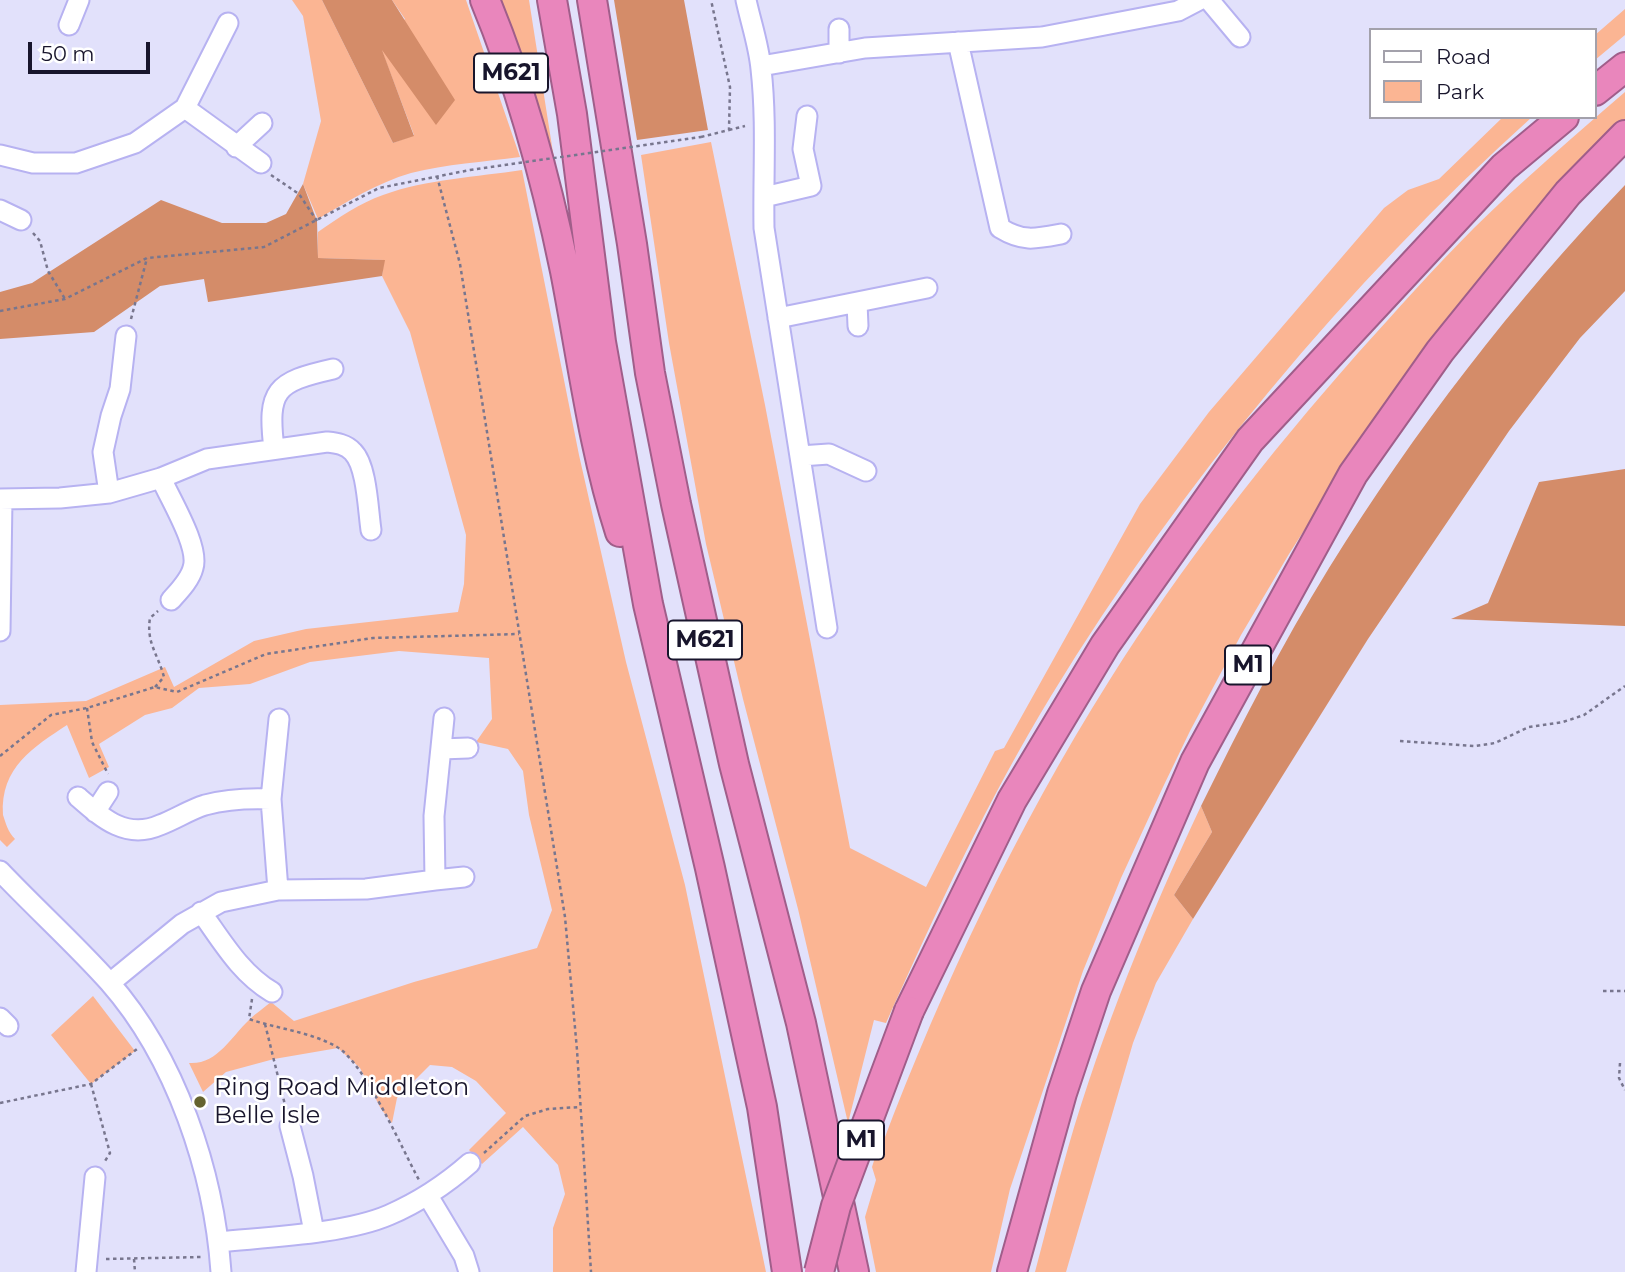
<!DOCTYPE html>
<style>
body{margin:0}
#map{position:relative;width:1625px;height:1272px;overflow:hidden;background:#e2e1fb;font-family:Montserrat,sans-serif}
canvas{display:block}
.legend{position:absolute;left:1369px;top:28px;width:228px;height:91px;box-sizing:border-box;background:#fff;border:2px solid #a3a1ab;margin:0;padding:9px 12px;list-style:none;font-size:21px;color:#18152c}
.legend li{display:flex;align-items:center;gap:14px;height:35px}
.legend b{width:35px;border:2px solid #a3a1ab}
.scale{position:absolute;left:28px;top:42px;width:122px;height:32px;box-sizing:border-box;border:4px solid #18152c;border-top:0;padding-left:9px;font-size:21px;line-height:24px;white-space:nowrap;color:#18152c;-webkit-text-stroke:5px #fff;paint-order:stroke}
</style>
<div id="map">
<canvas width="1625" height="1272"></canvas>
<ul class="legend">
<li><b style="height:9px;background:#fff"></b>Road</li>
<li><b style="height:19px;background:#fbb593"></b>Park</li>
</ul>
<div class="scale">50 m</div>
</div>
<script>
const context = document.querySelector('canvas').getContext('2d');
context.lineJoin = 'round';
function paint(path, color) {
  context.fillStyle = color;
  context.fill(path, 'evenodd');
}
function stroke(path, color, width, dash) {
  context.strokeStyle = color;
  context.lineWidth = width;
  context.lineCap = dash ? 'butt' : 'round';
  context.setLineDash(dash || []);
  context.stroke(path);
}
function write(font, color, halo, rows, align = 'center') {
  context.font = font + ' Montserrat,sans-serif';
  context.lineWidth = 5;
  context.setLineDash([]);
  context.textBaseline = 'middle';
  context.strokeStyle = halo;
  context.fillStyle = color;
  for (const [text, x, y, turn = 0] of rows) {
    context.save();
    context.translate(x, y);
    context.rotate((+turn || 0) * Math.PI / 180);
    context.textAlign = isNaN(turn) ? turn : align;
    if (halo) context.strokeText(text, 0, 0);
    context.fillText(text, 0, 0);
    context.restore();
  }
}
paint(new Path2D(`
 M 292,0 L 322,0 L 393,143 L 414,135 L 380,46 L 405,19 L 392,0 L 466,0 L 520,157 C 484,162 446,164 411,173 C 377,183 348,201 318,219 L 303,184 L 321,121 L 303,16 Z
 M 497,0 L 529,0 L 557,178 Z
 M 1625,9 L 1625,35 L 1595,60 L 1595,35 Z
 M 1625,92 L 1625,124 L 1344,468 L 1289,554 L 1241,635 L 1190,731 L 1163,787 L 1121,878 L 1083,971 L 1010,1189 L 991,1272 L 876,1272 L 865,1217 L 876,1180 L 872,1167 L 879,1145 L 882,1145 C 943,984 1017,827 1109,681 C 1182,565 1267,456 1358,353 C 1396,311 1434,268 1474,228 C 1522,181 1574,136 1625,92 Z
 M 1503,117 L 1532,117 C 1345,286 1182,482 1051,696 C 987,801 936,912 886,1023 L 874,1020 L 848,1123 L 798,909 L 743,699 L 706,544 L 669,343 L 641,155 L 711,142 L 765,405 L 850,848 L 926,887 L 995,751 L 1004,748 L 1140,504 L 1209,412 L 1384,208 L 1408,190 L 1439,179 Z
 M 522,170 L 579,455 L 626,662 L 685,885 L 766,1272 L 553,1272 L 553,1228 L 565,1194 L 558,1165 L 523,1127 L 482,1164 L 469,1150 L 506,1113 L 476,1081 L 452,1067 L 430,1065 L 397,1098 L 392,1123 L 381,1109 L 360,1068 L 338,1048 L 274,1059 L 226,1072 L 203,1092 L 189,1063 C 217,1065 231,1037 249,1020 C 256,1013 264,1008 271,1002 L 294,1021 L 414,982 L 537,948 L 552,910 L 529,815 L 523,771 L 508,749 L 476,742 L 492,719 L 489,658 L 399,651 L 310,662 L 250,684 L 199,688 L 172,708 L 145,715 L 99,744 L 109,767 L 89,778 L 67,725 C 34,747 0,767 3,815 C 6,824 8,832 15,839 L 7,847 L 0,840 L 0,705 L 86,701 L 165,667 L 174,687 L 254,641 L 306,629 L 458,612 L 464,584 L 466,535 L 410,332 L 382,276 L 384,260 L 318,258 L 318,232 C 338,218 360,203 383,195 C 427,179 477,177 522,170 Z
 M 1201,806 L 1212,832 L 1174,895 L 1193,919 L 1156,983 L 1133,1043 L 1066,1272 L 1035,1272 C 1046,1231 1056,1189 1068,1148 C 1102,1031 1149,917 1201,806 Z
 M 93,996 L 135,1051 L 91,1084 L 51,1035 Z`), '#fbb593');
paint(new Path2D(`
 M 322,0 L 392,0 L 455,100 L 436,125 L 382,50 L 414,136 L 393,143 Z
 M 614,0 L 684,0 L 708,130 L 637,140 Z
 M 303,184 L 317,221 L 318,258 L 385,260 L 382,276 L 208,302 L 204,279 L 160,286 L 94,332 L 0,339 L 0,292 L 32,283 L 161,200 L 222,223 L 266,223 L 286,214 Z
 M 1625,185 L 1625,291 L 1580,338 L 1509,431 L 1368,639 L 1193,919 L 1174,895 L 1212,832 L 1201,806 C 1241,725 1282,644 1329,568 C 1414,431 1514,301 1625,185 Z
 M 1625,469 L 1625,626 L 1451,619 L 1488,603 L 1539,482 Z`), '#d48c69');
const minor = new Path2D(`
 M 746,0 C 751,23 759,46 761,69 C 767,122 763,175 764,228 L 827,628
 M 1209,0 L 1240,37
 M 69,25 L 79,0
 M 958,42 L 1000,228 C 1023,242 1035,239 1061,234
 M 839,53 L 839,29
 M 761,66 L 865,48 L 1042,37 L 1178,11 L 1199,0
 M 185,108 L 261,163
 M 236,147 L 262,123
 M 0,155 L 33,163 L 76,163 L 135,143 L 185,108 L 228,23
 M 764,197 L 811,186 L 803,149 L 807,116
 M 0,210 L 21,220
 M 857,303 L 858,326
 M 778,318 L 927,288
 M 274,449 C 267,390 275,382 333,369
 M 800,456 L 829,454 L 866,471
 M 161,478 C 170,499 200,547 193,568 C 190,580 179,591 171,600
 M 109,493 L 103,452 L 111,416 L 120,389 L 126,336
 M 0,499 L 60,498 L 109,493 L 161,478 L 207,459 L 327,442 C 336,443 346,444 353,452 C 367,466 368,510 371,530
 M 0,631 L 2,499
 M 441,749 L 468,748
 M 78,797 C 102,818 126,840 160,825 C 176,819 189,810 205,805 C 227,799 248,798 271,799
 M 95,812 L 108,792
 M 0,871 C 36,909 75,944 109,982 C 176,1058 214,1172 221,1272
 M 435,880 L 464,877
 M 278,890 L 271,799 L 279,719
 M 201,912 C 222,941 240,973 272,992
 M 110,983 L 182,924 L 221,902 L 278,890 L 366,889 L 435,880 L 434,816 L 444,718
 M 0,1018 L 8,1026
 M 290,1126 L 303,1176 L 314,1232
 M 428,1196 L 464,1256 L 469,1272
 M 219,1242 C 268,1237 345,1234 389,1215 C 419,1202 445,1185 470,1163
 M 86,1272 L 95,1177`);
const highway = new Path2D(`
 M 485,0 C 521,87 546,179 565,271 C 582,358 593,448 620,532
 M 552,0 L 572,114 L 601,342 L 648,604 L 710,868 L 762,1107 L 787,1272
 M 592,0 L 632,244 L 650,373 L 676,504 L 734,764 L 801,1023 L 854,1272
 M 1595,91 L 1625,67
 M 909,1011 L 1012,800 L 1105,645 L 1250,440 L 1504,167 L 1564,117
 M 1012,1272 L 1062,1093 L 1096,991 L 1195,762 L 1353,474 L 1440,351 L 1568,193 L 1625,135`);
stroke(minor, '#b7b2f1', 23);
stroke(highway, '#a05e8a', 32);
stroke(new Path2D(`
 M 729,130 L 745,126
 M 701,137 L 729,130 L 730,87 L 711,0
 M 271,175 L 299,194 L 317,221
 M 437,176 L 460,264 L 565,917 L 577,1050 L 591,1272
 M 33,233 L 40,241 L 48,271 L 65,299
 M 0,311 L 65,299 L 147,258 L 264,247 L 379,188 L 470,170
 M 131,319 L 147,258
 M 155,687 L 164,677 C 158,654 146,643 150,618 L 158,611
 M 87,708 L 92,742 L 108,774
 M 1400,741 L 1475,746 L 1495,743 L 1529,727 L 1563,722 L 1584,715 L 1625,686
 M 0,756 L 51,715 L 87,708 L 155,687 L 177,692 L 266,654 L 373,638 L 519,634
 M 1603,991 L 1625,991
 M 252,999 L 249,1019 C 278,1029 311,1032 337,1047 C 365,1063 402,1149 419,1180
 M 265,1024 L 286,1109
 M 1620,1063 L 1619,1078 L 1625,1090
 M 91,1084 L 110,1153 L 105,1161
 M 0,1103 L 91,1084 L 137,1049
 M 484,1153 L 525,1116 L 548,1109 L 580,1107
 M 106,1259 L 201,1257
 M 134,1259 L 135,1272`), '#78768e', 2.5, [3.5, 3.5]);
stroke(minor, '#fff', 19);
stroke(highway, '#e986bc', 28);
const highwayBridge = new Path2D(`
 M 819,1272 L 836,1206 L 909,1011`);
stroke(highwayBridge, '#a05e8a', 32, []);
stroke(new Path2D(`
 M 470,170 L 701,137`), '#78768e', 2.5, [3.5, 3.5]);
stroke(highwayBridge, '#e986bc', 28);
for (const [x, y, r, color] of [
 [200,1102,7,"#656330"]
]) {
  const dot = new Path2D();
  dot.arc(x, y, r, 0, 2 * Math.PI);
  context.fillStyle = color;
  context.fill(dot);
  stroke(dot, '#fff', 2.5);
}
for (const [x, y, w] of [
 [511,73,74],
 [705,640,74],
 [1248,665,46],
 [861,1140,46]
]) {
  const box = new Path2D();
  box.roundRect(x - w / 2, y - 19.5, w, 39, 5);
  context.fillStyle = '#fff';
  context.fill(box);
  stroke(box, '#18152c', 2);
}
write('bold 23px', '#18152c', null, [
 ["M621",511,73],
 ["M621",705,640],
 ["M1",1248,665],
 ["M1",861,1140]
]);
write('24px', '#18152c', '#fff', [
 ["Ring Road Middleton",214,1088],
 ["Belle Isle",214,1116]
], 'left');
</script>
